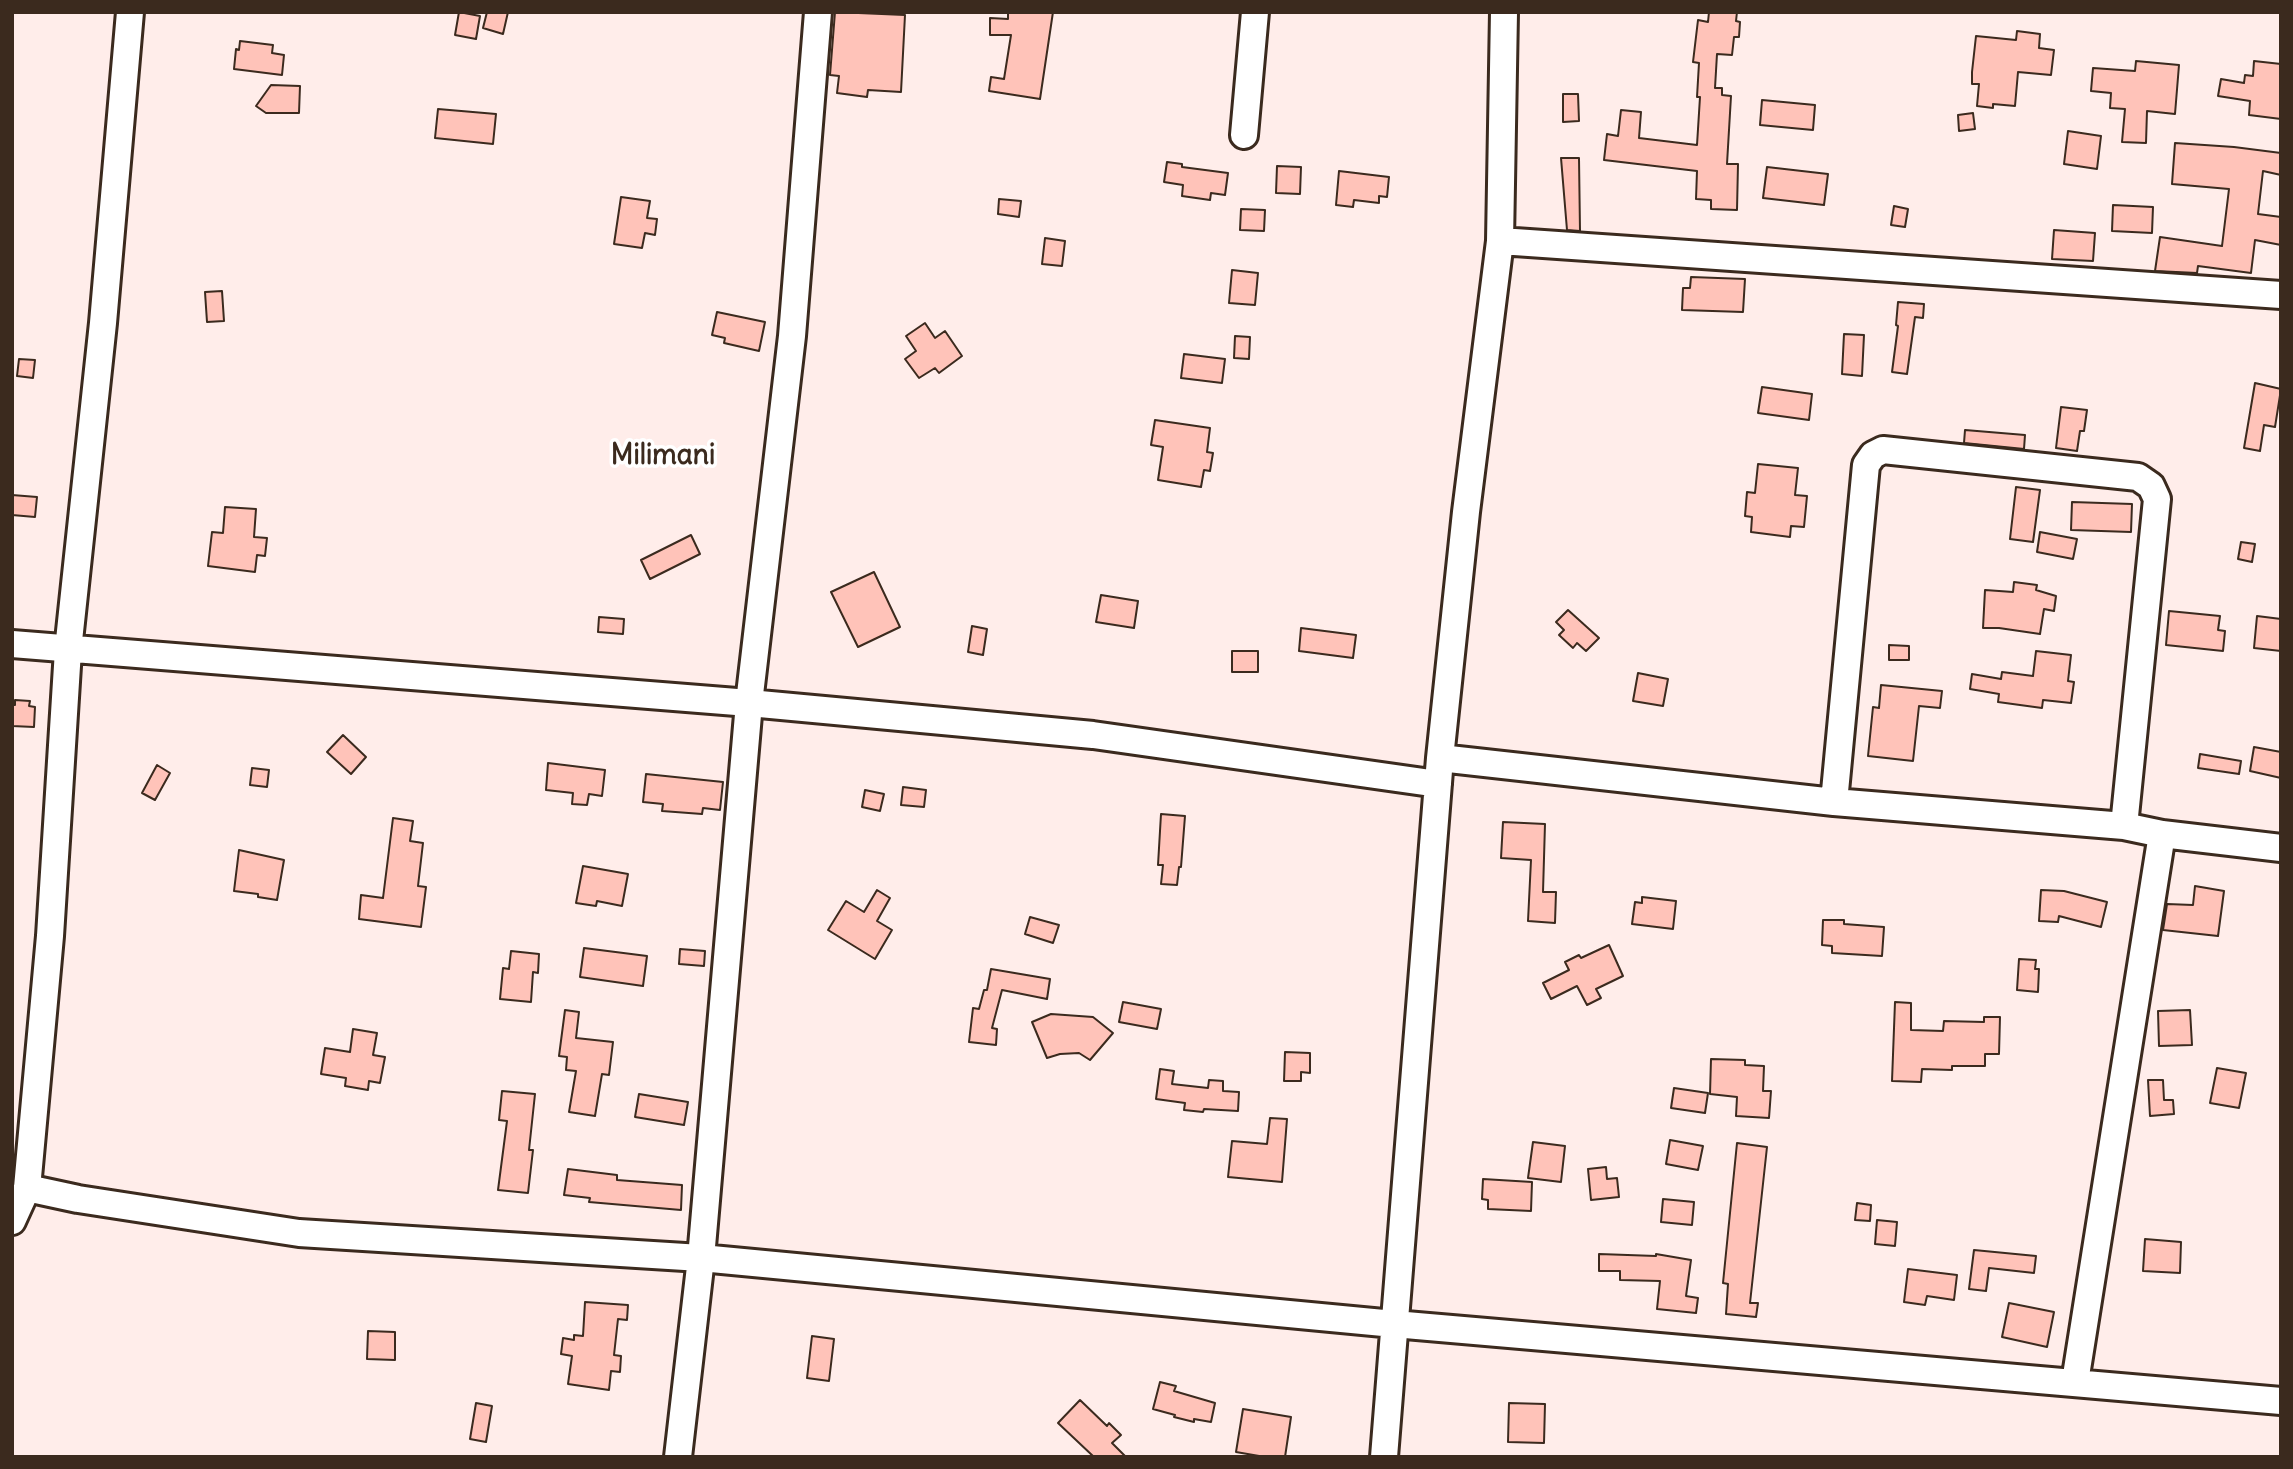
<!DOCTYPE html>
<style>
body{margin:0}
#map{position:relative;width:2293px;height:1469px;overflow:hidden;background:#ffedea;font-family:Delius,sans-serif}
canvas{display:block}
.frame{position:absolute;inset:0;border:14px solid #3b2a1e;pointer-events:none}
</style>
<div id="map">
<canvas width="2293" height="1469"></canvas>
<div class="frame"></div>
</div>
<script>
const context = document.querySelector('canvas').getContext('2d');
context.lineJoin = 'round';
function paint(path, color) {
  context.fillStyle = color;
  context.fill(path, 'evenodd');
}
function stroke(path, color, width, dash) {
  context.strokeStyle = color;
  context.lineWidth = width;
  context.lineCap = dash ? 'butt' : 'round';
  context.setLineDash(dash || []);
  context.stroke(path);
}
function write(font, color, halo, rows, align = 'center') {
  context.font = font + ' Delius,sans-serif';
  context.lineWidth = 7;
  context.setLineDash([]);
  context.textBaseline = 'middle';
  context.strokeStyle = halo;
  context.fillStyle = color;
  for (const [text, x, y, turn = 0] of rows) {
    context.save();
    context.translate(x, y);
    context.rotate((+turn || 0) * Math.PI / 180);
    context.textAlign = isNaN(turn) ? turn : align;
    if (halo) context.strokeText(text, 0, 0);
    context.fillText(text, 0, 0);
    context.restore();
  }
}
const building = new Path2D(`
 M 459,12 L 480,16 L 476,39 L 455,35 Z
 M 487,12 L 508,12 L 503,34 L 483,28 Z
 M 835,12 L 905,15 L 901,92 L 868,90 L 867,97 L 837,93 L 839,76 L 830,75 Z
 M 1008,12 L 1053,12 L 1040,99 L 989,91 L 991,77 L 1004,79 L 1011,35 L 990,35 L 990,18 L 1008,19 Z
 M 1709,12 L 1737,12 L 1736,21 L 1740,22 L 1739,37 L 1734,37 L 1732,55 L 1717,54 L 1715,88 L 1722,88 L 1722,95 L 1731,96 L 1727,164 L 1738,164 L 1737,210 L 1711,209 L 1711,200 L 1696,199 L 1697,171 L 1604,160 L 1607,134 L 1618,136 L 1621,110 L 1641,112 L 1639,138 L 1697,145 L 1700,97 L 1697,97 L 1699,63 L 1693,62 L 1698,20 L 1708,22 Z
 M 2017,31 L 2040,34 L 2039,48 L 2054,50 L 2051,75 L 2018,72 L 2015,106 L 1993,104 L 1993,108 L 1977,106 L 1979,84 L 1972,84 L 1972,72 L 1976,36 L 2016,40 Z
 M 240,41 L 273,45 L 272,53 L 284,55 L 282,75 L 234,69 L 236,49 L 239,50 Z
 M 2136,61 L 2179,65 L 2175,114 L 2147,111 L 2146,143 L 2122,142 L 2125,109 L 2110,108 L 2111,93 L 2091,91 L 2093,68 L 2135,71 Z
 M 2254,61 L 2281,64 L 2281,119 L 2249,115 L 2250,101 L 2218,96 L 2221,79 L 2244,83 L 2245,75 L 2253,76 Z
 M 271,85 L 300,86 L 299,113 L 266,113 L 256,106 Z
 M 1563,94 L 1578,94 L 1579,121 L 1563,122 Z
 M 1762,100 L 1815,105 L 1813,130 L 1760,125 Z
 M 438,109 L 496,114 L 493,144 L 435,138 Z
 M 1973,113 L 1975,129 L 1959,131 L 1958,115 Z
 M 2068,131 L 2101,136 L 2097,169 L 2064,164 Z
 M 2175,143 L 2234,147 L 2281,153 L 2281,175 L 2263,171 L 2258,214 L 2281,217 L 2281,245 L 2255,240 L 2251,273 L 2198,266 L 2197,273 L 2155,271 L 2160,237 L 2222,246 L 2229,189 L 2172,184 Z
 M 1561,158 L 1579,158 L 1580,231 L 1567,230 Z
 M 1167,162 L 1182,164 L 1182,167 L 1228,173 L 1225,195 L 1211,193 L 1210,200 L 1182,196 L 1183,185 L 1164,182 Z
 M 1277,166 L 1301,167 L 1300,194 L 1276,193 Z
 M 1767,167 L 1828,174 L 1824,205 L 1763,198 Z
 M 1339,171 L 1389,177 L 1387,197 L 1379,196 L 1379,203 L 1354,200 L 1353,207 L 1336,205 Z
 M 621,197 L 650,201 L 647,218 L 657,219 L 655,235 L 645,233 L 642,248 L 614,244 Z
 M 999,199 L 1021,201 L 1019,217 L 998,214 Z
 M 2113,205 L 2153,207 L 2152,233 L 2112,231 Z
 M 1894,206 L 1908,209 L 1905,227 L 1891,225 Z
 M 1241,209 L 1265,210 L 1264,231 L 1240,230 Z
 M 2054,230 L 2095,233 L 2093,261 L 2052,259 Z
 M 1045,238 L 1065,241 L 1062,266 L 1042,264 Z
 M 1232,270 L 1258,273 L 1255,305 L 1229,303 Z
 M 1691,277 L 1745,279 L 1743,312 L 1682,310 L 1683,288 L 1690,288 Z
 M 222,291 L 224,321 L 207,322 L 205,292 Z
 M 1898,302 L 1924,304 L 1923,318 L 1915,317 L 1907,374 L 1892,372 L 1898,326 L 1896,325 Z
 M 717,312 L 765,322 L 759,351 L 724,343 L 725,338 L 712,335 Z
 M 925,323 L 935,338 L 945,331 L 962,356 L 939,373 L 935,368 L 919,378 L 905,359 L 916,351 L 906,336 Z
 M 1844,334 L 1864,335 L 1862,376 L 1842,374 Z
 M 1235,336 L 1250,337 L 1249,359 L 1234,358 Z
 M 1184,354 L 1225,359 L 1222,383 L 1181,378 Z
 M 19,359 L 35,360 L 33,378 L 17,376 Z
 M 2255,383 L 2281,389 L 2275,427 L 2264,425 L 2260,451 L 2244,448 Z
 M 1762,387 L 1812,394 L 1809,420 L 1758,413 Z
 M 2061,407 L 2087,410 L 2084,431 L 2080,431 L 2077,451 L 2056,448 Z
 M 1155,420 L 1210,428 L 1207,452 L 1213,453 L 1210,471 L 1204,470 L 1201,487 L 1158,480 L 1163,447 L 1151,445 Z
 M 1965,430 L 2025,435 L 2024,449 L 1964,443 Z
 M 1758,464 L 1798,468 L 1795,495 L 1807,496 L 1804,527 L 1791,526 L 1790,537 L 1751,532 L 1752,517 L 1745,516 L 1747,492 L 1755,493 Z
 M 2016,487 L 2040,490 L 2033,542 L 2010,539 Z
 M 12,495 L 37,497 L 35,517 L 12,515 Z
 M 2072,502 L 2132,504 L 2131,532 L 2071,530 Z
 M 225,507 L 256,509 L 254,537 L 267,538 L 265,556 L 257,555 L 255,572 L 208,566 L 212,532 L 223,533 Z
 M 2040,532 L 2077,539 L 2073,559 L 2037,552 Z
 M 691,535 L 700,554 L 650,579 L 641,560 Z
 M 2241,542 L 2255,544 L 2252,562 L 2238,559 Z
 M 874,572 L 900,627 L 858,647 L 831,592 Z
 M 2014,582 L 2037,585 L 2036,590 L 2056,596 L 2054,611 L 2044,609 L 2040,634 L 1999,628 L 1983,628 L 1985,590 L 2013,592 Z
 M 1101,595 L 1138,601 L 1134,628 L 1096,622 Z
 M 1568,610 L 1599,638 L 1586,651 L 1577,643 L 1573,648 L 1559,635 L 1564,630 L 1556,622 Z
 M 2169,611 L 2220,616 L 2218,630 L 2225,631 L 2223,651 L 2166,645 Z
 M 2257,616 L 2281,619 L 2281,651 L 2254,648 Z
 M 599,617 L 624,619 L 623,634 L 598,632 Z
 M 972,626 L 987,629 L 983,655 L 968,652 Z
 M 1301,628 L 1356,635 L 1353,658 L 1299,651 Z
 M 1889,645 L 1909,646 L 1909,660 L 1889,660 Z
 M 1232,651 L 1258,651 L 1258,672 L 1232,672 Z
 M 2036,651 L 2071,655 L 2068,681 L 2074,682 L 2071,703 L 2043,700 L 2042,708 L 1998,702 L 1999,694 L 1970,689 L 1972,674 L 2001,679 L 2002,672 L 2033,676 Z
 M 1638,673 L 1668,679 L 1663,706 L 1633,701 Z
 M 1881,685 L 1942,691 L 1940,708 L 1919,706 L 1913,761 L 1868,756 L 1873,707 L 1879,708 Z
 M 15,700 L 30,701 L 29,706 L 35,707 L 34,727 L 12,726 L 12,705 L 15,705 Z
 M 343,735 L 366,757 L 351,774 L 327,752 Z
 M 2254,747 L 2281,752 L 2281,778 L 2250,771 Z
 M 2200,754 L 2241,761 L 2239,774 L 2198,768 Z
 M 548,763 L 605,770 L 602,796 L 589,794 L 587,805 L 572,804 L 573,793 L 546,790 Z
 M 157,765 L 170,773 L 155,800 L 142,793 Z
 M 252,768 L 269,770 L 267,787 L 250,785 Z
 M 646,774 L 723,782 L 720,810 L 703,808 L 702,814 L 662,811 L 663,804 L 643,802 Z
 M 903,787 L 926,790 L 924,807 L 901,805 Z
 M 865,790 L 884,794 L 880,811 L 862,807 Z
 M 1161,814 L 1185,816 L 1181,867 L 1179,867 L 1177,885 L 1161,884 L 1163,865 L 1158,865 Z
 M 393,818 L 413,821 L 410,841 L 423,843 L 418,886 L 426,887 L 421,927 L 359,919 L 361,895 L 383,898 Z
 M 1503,822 L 1545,824 L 1543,892 L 1556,892 L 1555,923 L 1528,921 L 1531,860 L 1501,858 Z
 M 239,850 L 284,860 L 277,900 L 258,897 L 258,894 L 234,891 Z
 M 583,866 L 628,874 L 622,906 L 597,901 L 596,906 L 576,903 Z
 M 2195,886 L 2224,891 L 2218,936 L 2163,930 L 2167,904 L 2193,905 Z
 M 877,890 L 890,898 L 877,921 L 892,930 L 875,959 L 828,930 L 846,901 L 864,912 Z
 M 2041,890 L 2064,891 L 2107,902 L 2101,927 L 2059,916 L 2058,922 L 2039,921 Z
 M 1642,897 L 1676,901 L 1673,929 L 1632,924 L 1635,902 L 1642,903 Z
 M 1030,917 L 1059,925 L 1053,943 L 1025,934 Z
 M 1823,920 L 1844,920 L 1844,924 L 1884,927 L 1882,956 L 1832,953 L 1832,946 L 1822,945 Z
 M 1609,945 L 1623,976 L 1596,989 L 1601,998 L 1587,1005 L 1577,986 L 1551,999 L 1543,983 L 1569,970 L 1565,962 L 1579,955 L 1581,958 Z
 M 584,948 L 647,956 L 643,986 L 580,977 Z
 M 680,949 L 705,951 L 704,966 L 679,964 Z
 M 511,951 L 539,954 L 538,973 L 533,972 L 531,1002 L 500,999 L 503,968 L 509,969 Z
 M 2019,959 L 2036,960 L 2035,969 L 2039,969 L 2038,992 L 2017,990 Z
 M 991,969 L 1050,979 L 1047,999 L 1002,990 L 992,1028 L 997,1029 L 996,1045 L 969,1042 L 973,1008 L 979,1009 L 984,990 L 987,990 Z
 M 1123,1002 L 1161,1009 L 1157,1029 L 1119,1022 Z
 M 1895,1002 L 1911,1003 L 1911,1030 L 1943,1031 L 1944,1021 L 1984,1022 L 1984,1017 L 2000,1017 L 1999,1054 L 1985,1054 L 1985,1066 L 1952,1066 L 1952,1070 L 1922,1069 L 1921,1082 L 1892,1081 Z
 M 565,1010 L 579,1012 L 576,1038 L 613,1042 L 609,1075 L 602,1074 L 595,1116 L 569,1112 L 576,1071 L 566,1070 L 567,1057 L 559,1056 Z
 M 2190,1010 L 2192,1045 L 2159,1046 L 2158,1011 Z
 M 1051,1014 L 1093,1017 L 1113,1033 L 1090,1060 L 1079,1053 L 1060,1054 L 1047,1058 L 1032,1022 Z
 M 353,1029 L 377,1033 L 373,1055 L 385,1057 L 380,1083 L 369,1081 L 368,1090 L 345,1086 L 346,1078 L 321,1074 L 325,1048 L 350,1052 Z
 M 1285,1052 L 1310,1053 L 1310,1073 L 1301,1072 L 1301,1081 L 1284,1081 Z
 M 1711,1059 L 1745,1060 L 1745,1065 L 1764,1066 L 1763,1091 L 1771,1091 L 1769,1118 L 1736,1116 L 1737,1097 L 1710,1094 Z
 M 2217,1068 L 2246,1073 L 2239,1108 L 2210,1103 Z
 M 1160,1069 L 1174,1071 L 1172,1084 L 1208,1088 L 1209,1080 L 1223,1081 L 1223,1091 L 1239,1092 L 1238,1111 L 1204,1109 L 1203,1112 L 1184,1110 L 1185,1103 L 1156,1099 Z
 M 2148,1080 L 2163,1080 L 2164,1100 L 2173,1100 L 2174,1114 L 2150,1116 Z
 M 1674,1088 L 1708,1093 L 1705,1113 L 1671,1108 Z
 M 502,1091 L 535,1094 L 529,1150 L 533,1150 L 528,1193 L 498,1190 L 507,1121 L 499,1120 Z
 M 639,1094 L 688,1102 L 684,1125 L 635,1117 Z
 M 1270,1118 L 1287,1119 L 1282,1182 L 1228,1177 L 1232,1141 L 1267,1144 Z
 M 1670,1140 L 1703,1146 L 1698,1170 L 1666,1164 Z
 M 1533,1142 L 1565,1146 L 1561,1182 L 1528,1178 Z
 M 1737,1143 L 1767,1147 L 1750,1303 L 1758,1303 L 1756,1317 L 1726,1314 L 1728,1284 L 1723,1283 Z
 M 1606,1167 L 1607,1179 L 1617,1178 L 1619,1197 L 1591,1200 L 1588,1169 Z
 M 568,1169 L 617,1175 L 617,1180 L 682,1185 L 681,1210 L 589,1202 L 590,1198 L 564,1195 Z
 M 1483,1179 L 1532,1182 L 1531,1211 L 1488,1209 L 1488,1200 L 1482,1199 Z
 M 1663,1199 L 1694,1202 L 1692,1225 L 1661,1222 Z
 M 1857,1203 L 1871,1205 L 1870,1221 L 1855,1220 Z
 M 1877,1220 L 1897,1222 L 1895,1246 L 1875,1244 Z
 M 2145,1239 L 2181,1242 L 2180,1273 L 2143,1271 Z
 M 1974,1250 L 2036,1256 L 2034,1273 L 1989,1268 L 1986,1291 L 1969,1289 Z
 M 1599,1254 L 1656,1256 L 1656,1254 L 1691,1260 L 1686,1296 L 1698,1298 L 1696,1313 L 1657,1309 L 1660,1281 L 1620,1280 L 1620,1271 L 1599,1271 Z
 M 1908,1269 L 1957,1275 L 1954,1300 L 1927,1296 L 1925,1305 L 1904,1302 Z
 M 585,1302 L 628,1305 L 627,1320 L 618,1319 L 614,1355 L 621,1356 L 620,1372 L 611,1371 L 609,1390 L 568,1384 L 572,1356 L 561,1354 L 563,1338 L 574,1340 L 574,1335 L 583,1336 Z
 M 2009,1303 L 2054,1312 L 2047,1347 L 2002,1337 Z
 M 368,1331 L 395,1332 L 395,1360 L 367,1359 Z
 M 812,1336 L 834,1339 L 829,1381 L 807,1378 Z
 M 1160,1382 L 1176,1386 L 1174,1391 L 1215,1403 L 1211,1422 L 1194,1419 L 1194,1422 L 1174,1417 L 1175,1415 L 1153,1409 Z
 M 1080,1400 L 1107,1426 L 1109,1423 L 1121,1435 L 1112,1443 L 1126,1457 L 1094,1457 L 1058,1423 Z
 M 476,1403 L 492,1406 L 486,1442 L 470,1439 Z
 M 1509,1403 L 1545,1404 L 1544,1443 L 1508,1442 Z
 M 1243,1409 L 1291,1417 L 1285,1457 L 1265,1457 L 1236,1452 Z`);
paint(building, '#ffc3b9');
stroke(building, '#3b2a1e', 2);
const minor = new Path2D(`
 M 1244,135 L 1255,12
 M 1500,241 L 2281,295
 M 12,644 L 749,703 L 1093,735 L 1438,784
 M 1440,758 L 1834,802 L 2124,826 L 2162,834 L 2281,848
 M 1834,802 L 1866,465 L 1873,455 L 1883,450 L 2138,477 L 2151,486 L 2157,499 L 2124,826
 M 27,1188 L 78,1199 L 299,1233 L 701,1258 L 1394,1324 L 2281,1401
 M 12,1221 L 27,1188 L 50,936 L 68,650 L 103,323 L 130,12
 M 2075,1382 L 2162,834
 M 678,1457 L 701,1258 L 749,703 L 792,336 L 818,12
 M 1384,1457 L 1440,758 L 1466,512 L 1500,241 L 1504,12`);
stroke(minor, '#3b2a1e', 32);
stroke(minor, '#fff', 26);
write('bold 28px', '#3b2a1e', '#fff', [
 ["Milimani",663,456]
]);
</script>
